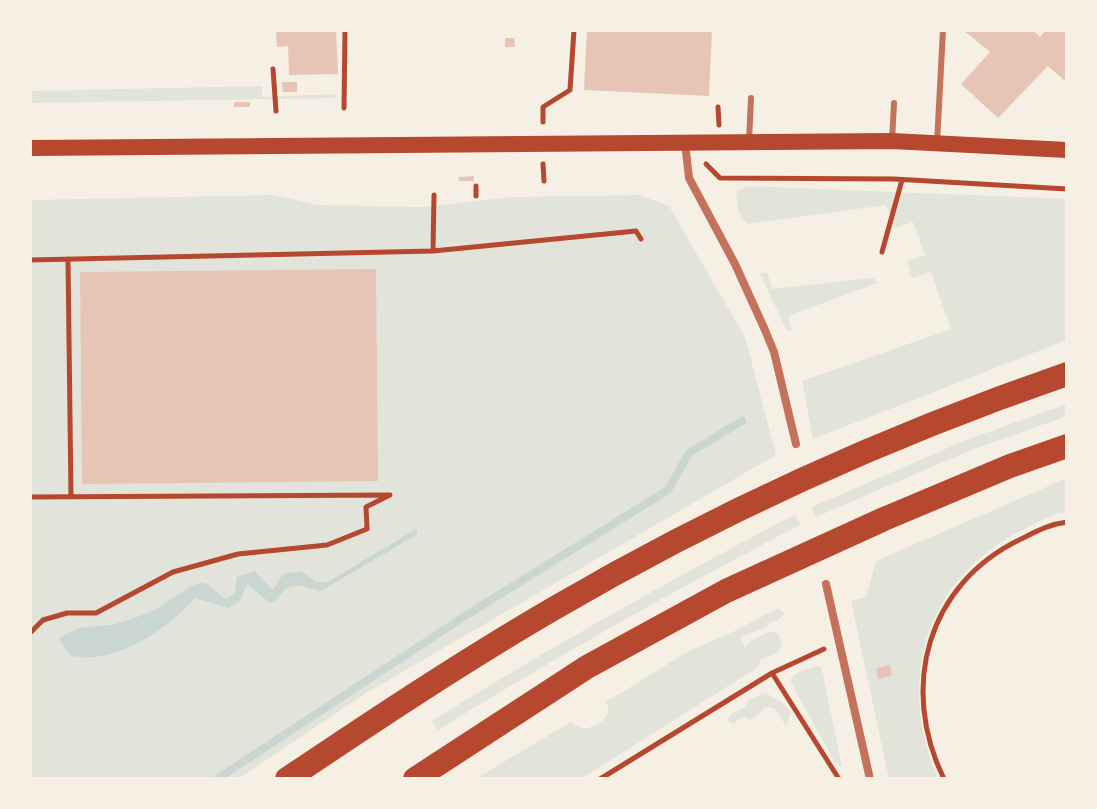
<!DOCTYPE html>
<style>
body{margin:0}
#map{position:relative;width:1097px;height:809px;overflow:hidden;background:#f6efe4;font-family:"DejaVu Sans",sans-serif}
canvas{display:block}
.frame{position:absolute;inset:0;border:32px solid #f6efe4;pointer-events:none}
</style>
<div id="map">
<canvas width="1097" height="809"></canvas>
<div class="frame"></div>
</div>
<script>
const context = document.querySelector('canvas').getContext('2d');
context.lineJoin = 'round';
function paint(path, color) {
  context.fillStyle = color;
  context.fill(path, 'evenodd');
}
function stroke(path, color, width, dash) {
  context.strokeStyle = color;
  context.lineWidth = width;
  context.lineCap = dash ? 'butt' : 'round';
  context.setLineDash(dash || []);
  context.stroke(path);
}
paint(new Path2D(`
 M 262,86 L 262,97 L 337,94 L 335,98 L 30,103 L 30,91 Z
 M 747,186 L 1067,199 L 1067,340 L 813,439 L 802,381 L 951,329 L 931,272 L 912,278 L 907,261 L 925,255 L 913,222 L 895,228 L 886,205 L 747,224 L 738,211 L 736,192 Z
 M 272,195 L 318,205 L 421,207 L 514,197 L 639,195 L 669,206 L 745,337 L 776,455 L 366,693 L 238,779 L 30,779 L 30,200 Z
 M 767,272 L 772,289 L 873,278 L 877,283 L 788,316 L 792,330 L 787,331 L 760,274 Z
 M 1067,404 L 1067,416 L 971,450 L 816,517 L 812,507 L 966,440 Z
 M 1067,478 L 1067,512 L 1055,514 C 1034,525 1009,535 990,550 C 915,607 903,696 938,779 L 889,779 L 851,601 L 866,597 L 876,561 Z
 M 796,514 L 800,525 C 676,589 556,657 438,730 L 432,721 C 551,647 672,579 796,514 Z
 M 778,608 L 785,614 L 777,621 L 770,622 L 766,627 L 740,637 L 745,648 L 752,640 L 771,631 L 779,635 L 782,647 L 774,655 L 761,659 L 758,667 L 581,779 L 475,779 L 571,722 L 582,729 C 595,727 604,723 609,710 L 606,702 L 689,651 L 737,630 Z
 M 819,666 L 822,669 L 842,767 L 835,763 L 790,680 C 796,670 809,668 819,666 Z
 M 766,693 L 782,702 L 791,713 L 786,726 L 775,709 L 765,707 L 757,716 L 749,720 L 744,716 L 733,724 L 727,720 L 732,713 L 746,707 L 749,699 Z`), '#e2e4dc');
paint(new Path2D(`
 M 416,529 L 418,534 L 321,591 C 310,589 296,581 286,589 C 279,595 280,599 270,603 L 247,584 L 240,601 L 228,608 L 195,598 C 167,630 115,665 71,656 L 59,639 C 83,621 93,630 118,623 C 130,620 143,615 154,610 C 168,604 191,582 202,583 C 212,583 218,596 227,599 L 235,592 L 237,577 L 255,571 L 273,590 L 283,574 L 301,571 L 316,582 L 328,582 Z`), '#c9d6d2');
stroke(new Path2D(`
 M 217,779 L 465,616 L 668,490 L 689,453 L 742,421`), '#c9d6d2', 8);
paint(new Path2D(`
 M 276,30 L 336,30 L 338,74 L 289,75 L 288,46 L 277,47 Z
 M 587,30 L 712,30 L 709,96 L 584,90 Z
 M 963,30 L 1033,30 L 1040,37 L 1046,30 L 1067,30 L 1067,83 L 1048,66 L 998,118 L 961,84 L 990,52 Z
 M 505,38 L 514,38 L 515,47 L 505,47 Z
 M 282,82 L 297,82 L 297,92 L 283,92 Z
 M 234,102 L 250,102 L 250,107 L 234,107 Z
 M 474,176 L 474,181 L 458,181 L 459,177 Z
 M 376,269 L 378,481 L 82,484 L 80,272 Z
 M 890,665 L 892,676 L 878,679 L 876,668 Z`), '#e6c5b7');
stroke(new Path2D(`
 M 273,69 L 276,111
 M 718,107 L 719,125
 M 344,108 L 345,30
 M 543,122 L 543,107 L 570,90 L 574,30
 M 543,164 L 544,181
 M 706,164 L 720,178 L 894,179 L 1067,189
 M 476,186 L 476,196
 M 433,251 L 434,195
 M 882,252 L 902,180
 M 68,259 L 71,497
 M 30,260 L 433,251 L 636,231 L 641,239
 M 30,497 L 390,495 L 366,507 L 367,529 L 327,545 L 238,554 L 173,572 L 96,613 L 67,613 L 43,620 L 30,633
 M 772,673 L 839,779
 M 600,779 L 772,673 L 824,649
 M 944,779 C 899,687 927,584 1021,539 C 1037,531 1050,524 1067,522`), '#b5482f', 5);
stroke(new Path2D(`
 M 749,141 L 751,98
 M 892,141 L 894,103
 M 937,143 L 943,30`), '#c5725c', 6);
stroke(new Path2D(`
 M 685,142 L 689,178 L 735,264 L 765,330 L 774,352 L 796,444
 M 826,584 L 870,779`), '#c5725c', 8);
stroke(new Path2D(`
 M 30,148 L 892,141 L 1067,150`), '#b5482f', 16);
stroke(new Path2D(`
 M 287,779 C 375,720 462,662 553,609 C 715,514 890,435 1067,374
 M 415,779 L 587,667 L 726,591 L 884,519 L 1010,466 L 1067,446`), '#b5482f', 24);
</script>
